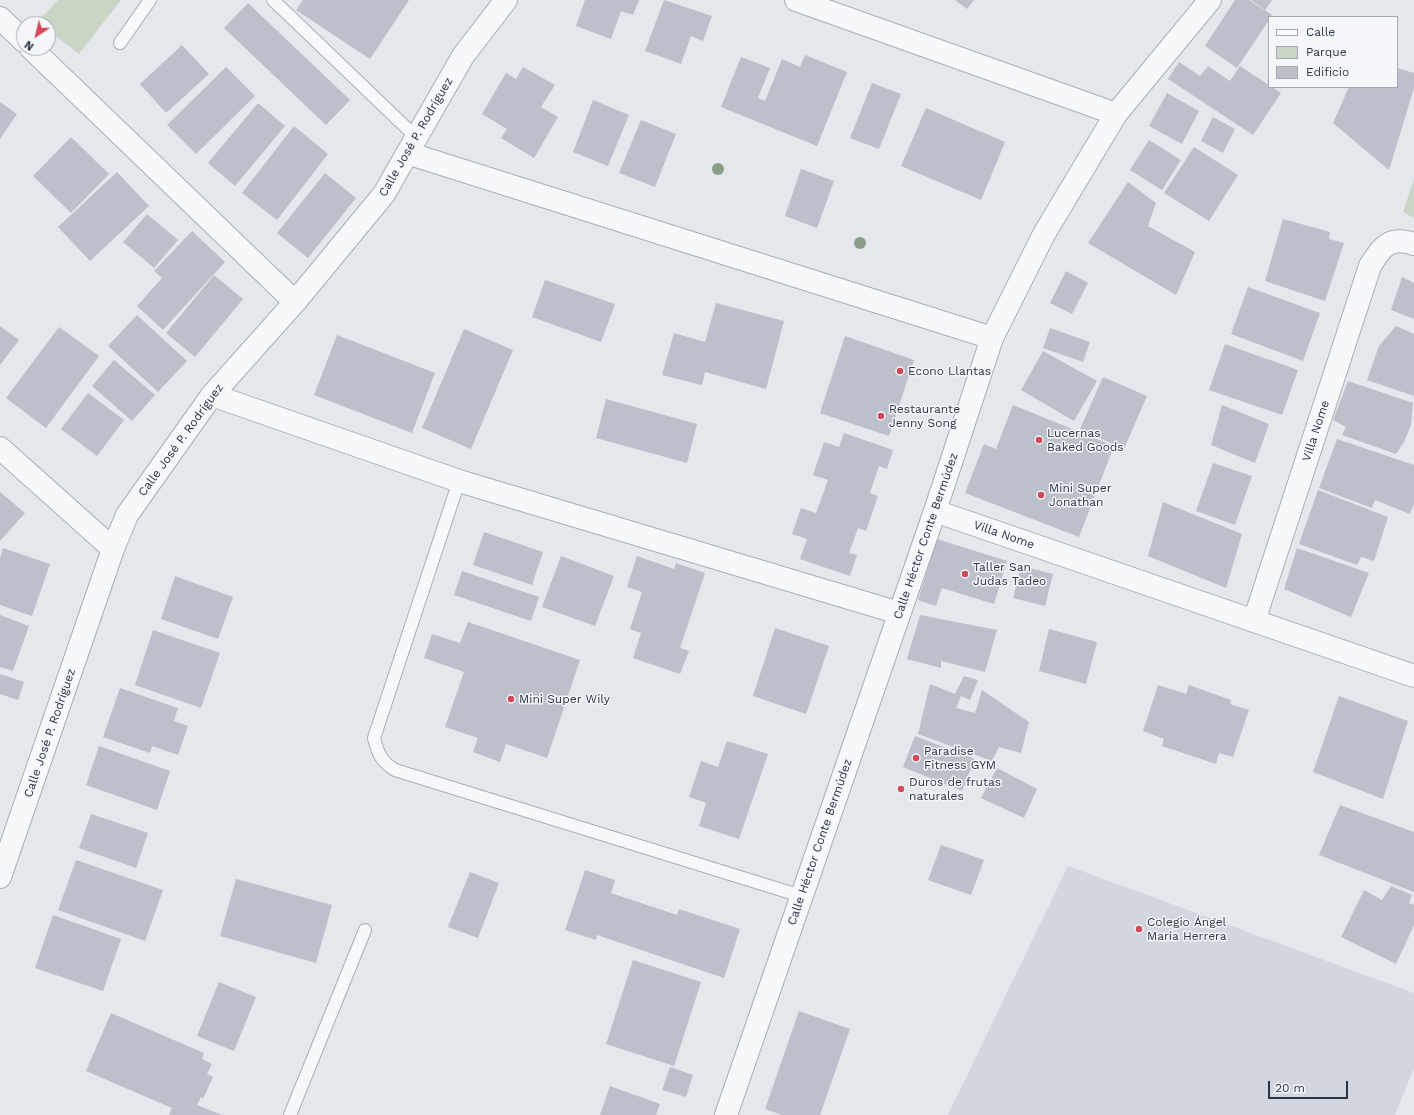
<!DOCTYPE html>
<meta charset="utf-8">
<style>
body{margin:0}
#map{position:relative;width:1414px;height:1115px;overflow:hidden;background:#e4e7ec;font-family:"Work Sans",sans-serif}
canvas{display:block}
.legend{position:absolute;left:1268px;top:16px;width:130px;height:72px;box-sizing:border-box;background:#f4f6f9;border:1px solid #a4a8b1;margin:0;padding:5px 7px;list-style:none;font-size:12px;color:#2b3445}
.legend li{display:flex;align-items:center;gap:8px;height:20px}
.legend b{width:20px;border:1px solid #a4a8b1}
.north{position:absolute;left:16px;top:16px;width:40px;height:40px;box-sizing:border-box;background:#f4f6f9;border:1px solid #a4a8b1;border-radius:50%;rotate:215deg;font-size:11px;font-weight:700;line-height:16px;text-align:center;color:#2b3445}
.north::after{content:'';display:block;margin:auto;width:14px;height:18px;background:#d1495b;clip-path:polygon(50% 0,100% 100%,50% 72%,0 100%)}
.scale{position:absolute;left:1268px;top:1081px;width:80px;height:18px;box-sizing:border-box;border:2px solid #2b3445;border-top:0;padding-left:5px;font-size:12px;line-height:14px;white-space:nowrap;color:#2b3445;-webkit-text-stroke:3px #f4f6f9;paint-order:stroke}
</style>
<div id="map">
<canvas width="1414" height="1115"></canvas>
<ul class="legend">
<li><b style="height:5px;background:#f7f8fa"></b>Calle</li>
<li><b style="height:11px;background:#c9d6c5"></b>Parque</li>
<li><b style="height:11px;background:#bbc0ca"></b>Edificio</li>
</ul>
<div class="north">N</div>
<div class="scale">20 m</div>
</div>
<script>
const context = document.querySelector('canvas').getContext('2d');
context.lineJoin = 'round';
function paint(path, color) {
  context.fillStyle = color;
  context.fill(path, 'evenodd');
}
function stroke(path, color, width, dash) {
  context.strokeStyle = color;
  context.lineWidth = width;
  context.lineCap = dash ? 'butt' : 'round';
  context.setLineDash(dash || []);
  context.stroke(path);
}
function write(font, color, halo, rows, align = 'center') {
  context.font = font + ' "Work Sans",sans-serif';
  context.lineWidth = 3;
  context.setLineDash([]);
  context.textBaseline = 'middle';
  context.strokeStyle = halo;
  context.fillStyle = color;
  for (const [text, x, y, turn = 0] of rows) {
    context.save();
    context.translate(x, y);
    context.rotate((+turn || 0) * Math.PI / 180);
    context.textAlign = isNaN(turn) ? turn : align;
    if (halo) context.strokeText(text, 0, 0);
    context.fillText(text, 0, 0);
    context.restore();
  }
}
paint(new Path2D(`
 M 1068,866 L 1414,993 L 1414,1068 L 1395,1115 L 948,1115 Z`), '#d2d6de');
paint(new Path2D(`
 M 58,0 L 121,0 L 79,54 L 48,30 L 48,24 L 40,24 L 37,22 Z
 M 1414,179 L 1414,218 L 1403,212 Z`), '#c9d6c5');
paint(new Path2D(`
 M 303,0 L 409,0 L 370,59 L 296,10 Z
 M 585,0 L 639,0 L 633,15 L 621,11 L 611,39 L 576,26 Z
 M 664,0 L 712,16 L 703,41 L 691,36 L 681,64 L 645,51 Z
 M 955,0 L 974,0 L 967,9 Z
 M 1235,0 L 1249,0 L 1272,15 L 1269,17 L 1269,20 L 1237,68 L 1205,46 Z
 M 1251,0 L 1272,0 L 1265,10 Z
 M 248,3 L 350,100 L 326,125 L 224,28 Z
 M 182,45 L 209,74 L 166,113 L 140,84 Z
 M 805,55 L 847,72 L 817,146 L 721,107 L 741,57 L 770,68 L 758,98 L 765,101 L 782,59 L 800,67 Z
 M 1179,62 L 1200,76 L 1208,66 L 1230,81 L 1240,66 L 1269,85 L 1269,87 L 1272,87 L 1281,93 L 1253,135 L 1168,79 Z
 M 226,67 L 255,96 L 196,154 L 167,125 Z
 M 523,67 L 555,85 L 541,107 L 558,117 L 534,158 L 501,138 L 507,129 L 482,114 L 506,73 L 516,79 Z
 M 1397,68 L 1414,73 L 1414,88 L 1389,170 L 1333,123 L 1349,87 L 1397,87 Z
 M 872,83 L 901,94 L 879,149 L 850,138 Z
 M 1167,93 L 1199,111 L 1182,144 L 1149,126 Z
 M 593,100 L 629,115 L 608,166 L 573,152 Z
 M 0,102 L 17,114 L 0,139 Z
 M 258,103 L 285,126 L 235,186 L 208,163 Z
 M 926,108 L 1005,142 L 981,200 L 901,166 Z
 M 1213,117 L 1235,129 L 1223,153 L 1201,141 Z
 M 641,120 L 676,134 L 655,187 L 619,173 Z
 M 294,126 L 328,154 L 277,220 L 242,193 Z
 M 71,137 L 109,174 L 71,213 L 33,176 Z
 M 1149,140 L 1181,160 L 1162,190 L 1130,170 Z
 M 1194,147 L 1238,175 L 1209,221 L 1164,193 Z
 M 801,169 L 834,181 L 817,228 L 785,216 Z
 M 117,172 L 149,206 L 90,261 L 58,227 Z
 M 325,173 L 356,198 L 308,258 L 277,233 Z
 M 1128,182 L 1156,203 L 1148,226 L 1195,252 L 1176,295 L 1088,243 Z
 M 147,214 L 178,240 L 154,268 L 123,242 Z
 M 1283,219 L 1330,232 L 1329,239 L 1344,243 L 1325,301 L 1265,281 Z
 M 192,231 L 225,262 L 163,330 L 137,306 L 162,278 L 154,271 Z
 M 1066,271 L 1088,283 L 1072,314 L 1050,303 Z
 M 214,275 L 243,299 L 195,357 L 166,333 Z
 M 1402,277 L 1414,283 L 1414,319 L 1391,310 Z
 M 545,280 L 615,304 L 601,342 L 532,317 Z
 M 1248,287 L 1320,313 L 1303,361 L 1231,334 Z
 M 716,303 L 784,321 L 766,389 L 705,372 L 702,385 L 662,375 L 674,333 L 705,342 Z
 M 137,315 L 187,361 L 158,392 L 108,346 Z
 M 0,326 L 19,340 L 0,365 Z
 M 1396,326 L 1414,334 L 1414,396 L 1367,380 L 1379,346 Z
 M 59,327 L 99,356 L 46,428 L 6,398 Z
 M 1050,328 L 1090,342 L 1083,362 L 1043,348 Z
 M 464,329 L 513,350 L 471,449 L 422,428 Z
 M 337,335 L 435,373 L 412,433 L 314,395 Z
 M 845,336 L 914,360 L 889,436 L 820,413 Z
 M 1225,344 L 1298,370 L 1282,415 L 1209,390 Z
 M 1043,351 L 1097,381 L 1074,421 L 1021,390 Z
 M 114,360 L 155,395 L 132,421 L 92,386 Z
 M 1103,377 L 1147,396 L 1124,449 L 1080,429 Z
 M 1348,381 L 1413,403 L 1411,425 L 1404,442 L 1396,454 L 1342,435 L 1346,427 L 1333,420 Z
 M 88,393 L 124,420 L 97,456 L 61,429 Z
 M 606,399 L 697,424 L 687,463 L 596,438 Z
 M 1013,405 L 1114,446 L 1079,537 L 965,493 L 984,444 L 996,449 Z
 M 1222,405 L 1269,424 L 1255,463 L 1211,445 Z
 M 844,433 L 893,450 L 887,469 L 879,466 L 870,493 L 878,496 L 866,531 L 858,528 L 849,553 L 857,555 L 850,576 L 800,559 L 807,539 L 792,534 L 801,508 L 816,513 L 828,480 L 813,475 L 824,442 L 839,447 Z
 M 1337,439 L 1414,465 L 1414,504 L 1410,514 L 1375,500 L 1372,508 L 1319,488 Z
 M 1213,463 L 1252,476 L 1235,525 L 1196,511 Z
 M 1318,490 L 1388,517 L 1374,561 L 1361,557 L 1357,565 L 1299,544 Z
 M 0,492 L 25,513 L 0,541 Z
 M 1163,502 L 1242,534 L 1226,588 L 1148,556 Z
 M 484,532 L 543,552 L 532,585 L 473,565 Z
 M 937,539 L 1007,561 L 994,604 L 942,588 L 936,606 L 918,600 Z
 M 3,548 L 50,564 L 32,616 L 0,605 L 0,558 Z
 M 1297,548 L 1369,573 L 1351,617 L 1284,589 Z
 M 561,556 L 614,576 L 595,626 L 542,607 Z
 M 637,556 L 674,569 L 676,563 L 705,573 L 680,648 L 689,651 L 680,674 L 633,658 L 641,633 L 630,629 L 642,592 L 627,587 Z
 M 1021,566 L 1053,574 L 1045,606 L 1013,598 Z
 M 462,571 L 539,597 L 531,621 L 454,595 Z
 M 175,576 L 233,597 L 218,639 L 161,619 Z
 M 0,615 L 29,626 L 13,671 L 0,667 Z
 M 920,615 L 997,630 L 985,672 L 941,661 L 941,668 L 907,659 Z
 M 468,622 L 580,660 L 547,758 L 506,744 L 500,762 L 473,752 L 478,738 L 445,727 L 464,672 L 424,658 L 432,634 L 460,643 Z
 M 775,628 L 829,646 L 806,714 L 753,696 Z
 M 1049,629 L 1097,642 L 1086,684 L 1039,671 Z
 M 153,630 L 220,653 L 201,708 L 135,685 Z
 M 0,674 L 24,682 L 18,700 L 0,694 Z
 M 964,676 L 978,680 L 970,700 L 961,696 L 956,708 L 975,713 L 982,690 L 1029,722 L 1021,753 L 999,747 L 992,761 L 918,734 L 930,684 L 955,694 Z
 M 1158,685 L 1186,694 L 1189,685 L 1231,700 L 1230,704 L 1249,710 L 1233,757 L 1219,753 L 1216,764 L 1162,746 L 1164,739 L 1143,731 Z
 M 120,688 L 178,708 L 174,721 L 188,726 L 178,755 L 152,746 L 150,753 L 103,737 Z
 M 1339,696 L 1408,721 L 1383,799 L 1313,772 Z
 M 915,736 L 975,759 L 962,791 L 903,767 Z
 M 727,741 L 768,754 L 739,839 L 699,826 L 706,803 L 689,797 L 701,761 L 718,767 Z
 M 99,746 L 170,771 L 157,810 L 86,785 Z
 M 997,768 L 1037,789 L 1024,818 L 981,798 Z
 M 1340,805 L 1414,832 L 1414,892 L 1319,855 Z
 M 91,814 L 148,833 L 136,868 L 79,848 Z
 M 941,845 L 984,860 L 971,895 L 928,880 Z
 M 76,860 L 163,890 L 145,941 L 58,910 Z
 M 585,870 L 615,880 L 611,893 L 677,915 L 679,909 L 740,929 L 724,978 L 597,935 L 596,940 L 565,930 Z
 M 470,872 L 499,883 L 478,938 L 448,927 Z
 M 236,879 L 332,905 L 316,963 L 220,936 Z
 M 1391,886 L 1412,895 L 1409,903 L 1414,905 L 1414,925 L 1396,964 L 1341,937 L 1364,890 L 1382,900 Z
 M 53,915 L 121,939 L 103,991 L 35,968 Z
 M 633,960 L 701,982 L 674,1066 L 606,1044 Z
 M 219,982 L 256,997 L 234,1051 L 197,1036 Z
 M 799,1011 L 850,1029 L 820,1115 L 782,1115 L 765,1109 Z
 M 111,1013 L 204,1053 L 202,1059 L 212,1064 L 207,1074 L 213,1077 L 203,1099 L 201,1097 L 197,1105 L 222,1115 L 169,1115 L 172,1108 L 86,1071 Z
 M 670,1067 L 693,1075 L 686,1097 L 662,1090 Z
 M 610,1086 L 660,1104 L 656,1115 L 600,1115 Z`), '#bbc0ca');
const service = new Path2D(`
 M 273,0 L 416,137
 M 120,43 L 150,0
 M 459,481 L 374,738 C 378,754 381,761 395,770 L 801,896
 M 290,1115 L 365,930`);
const minor = new Path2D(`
 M 796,0 L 1116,114
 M 0,18 L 24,41
 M 31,48 L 295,302
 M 407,153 L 992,338
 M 212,395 L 459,481 L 899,613
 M 0,448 L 113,549
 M 935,511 L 1414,676
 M 1254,621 L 1370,266 C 1382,246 1390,236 1414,244
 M 0,877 L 113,549 L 127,515 L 212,395 L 295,302 L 384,194 L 463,56 L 506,0`);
const tertiary = new Path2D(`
 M 726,1115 L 935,511 L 992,338 L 1044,234 L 1116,114 L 1210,0`);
stroke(service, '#a9aeb7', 14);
stroke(minor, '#a9aeb7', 24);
stroke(tertiary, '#a9aeb7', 24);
stroke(service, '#f7f8fa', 12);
stroke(minor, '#f7f8fa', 22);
stroke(tertiary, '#f7f8fa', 22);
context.fillStyle = '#899d89';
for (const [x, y] of [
 [718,169],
 [860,243]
]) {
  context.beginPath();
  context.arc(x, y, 6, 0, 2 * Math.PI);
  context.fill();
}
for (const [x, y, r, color] of [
 [900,371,4,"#d1495b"],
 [881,416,4,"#d1495b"],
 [1039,440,4,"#d1495b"],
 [1041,495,4,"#d1495b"],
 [965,574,4,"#d1495b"],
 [511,699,4,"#d1495b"],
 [916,758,4,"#d1495b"],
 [901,789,4,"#d1495b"],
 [1139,929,4,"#d1495b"]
]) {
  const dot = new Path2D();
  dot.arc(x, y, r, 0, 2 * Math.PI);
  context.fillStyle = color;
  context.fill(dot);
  stroke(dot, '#f4f6f9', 1.5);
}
write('12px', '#2b3445', '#f4f6f9', [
 ["Calle José P. Rodríguez",416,137,-60],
 ["Villa Nome",1316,431,-72],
 ["Calle José P. Rodríguez",181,440,-54],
 ["Villa Nome",1004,535,19],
 ["Calle Héctor Conte Bermúdez",926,536,-71],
 ["Calle José P. Rodríguez",50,733,-71],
 ["Calle Héctor Conte Bermúdez",820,842,-71]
]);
write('12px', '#2b3445', '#f4f6f9', [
 ["Econo Llantas",908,371],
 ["Restaurante",889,409],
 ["Jenny Song",889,423],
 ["Lucernas",1047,433],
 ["Baked Goods",1047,447],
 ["Mini Super",1049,488],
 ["Jonathan",1049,502],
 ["Taller San",973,567],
 ["Judas Tadeo",973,581],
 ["Mini Super Wily",519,699],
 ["Paradise",924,751],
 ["Fitness GYM",924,765],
 ["Duros de frutas",909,782],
 ["naturales",909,796],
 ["Colegio Ángel",1147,922],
 ["María Herrera",1147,936]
], 'left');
</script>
